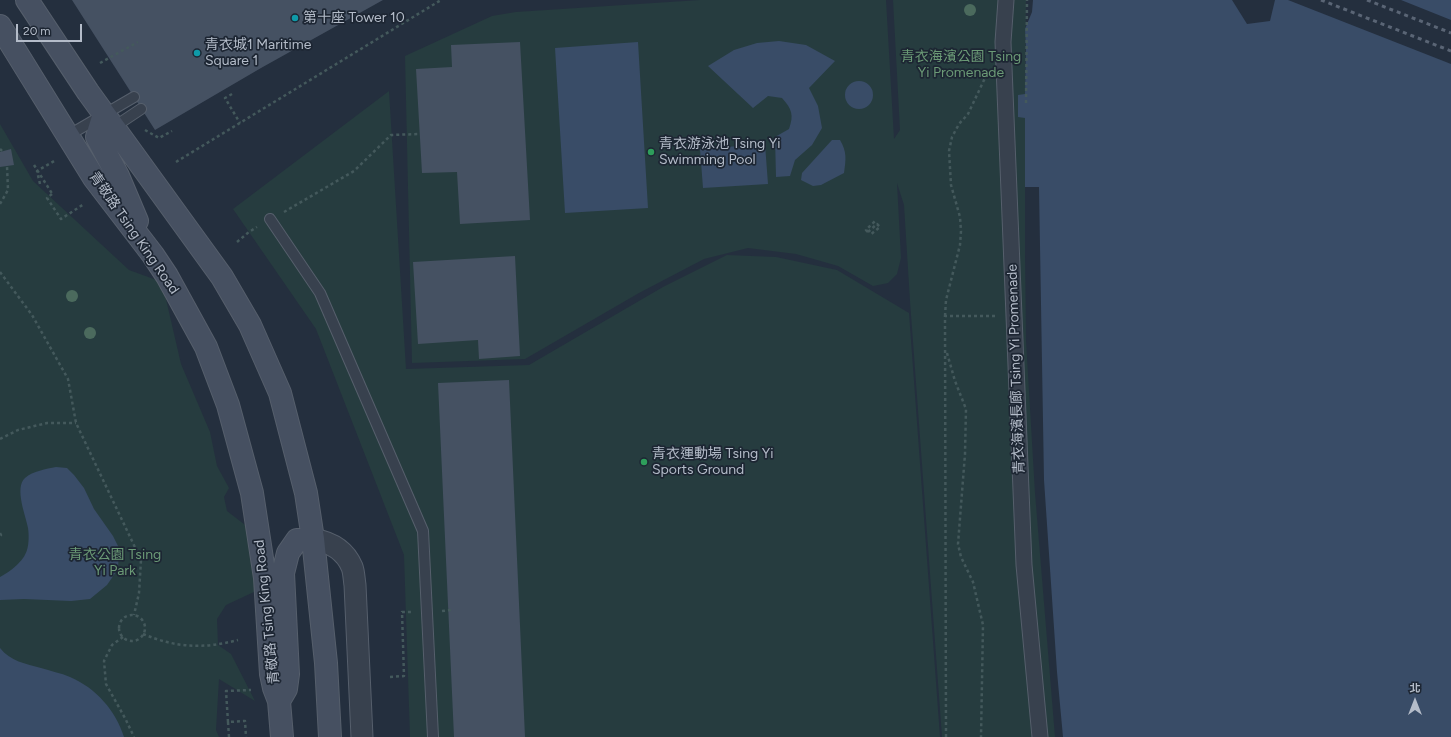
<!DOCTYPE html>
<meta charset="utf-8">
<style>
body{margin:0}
#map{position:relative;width:1451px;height:737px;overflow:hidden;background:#242f3e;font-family:Figtree,"Noto Sans TC",sans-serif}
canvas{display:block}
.north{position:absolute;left:1395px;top:681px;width:40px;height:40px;-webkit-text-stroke:3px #1d2633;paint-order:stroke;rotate:0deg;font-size:11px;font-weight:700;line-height:16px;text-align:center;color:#b4bcc9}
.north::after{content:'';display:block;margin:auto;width:14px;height:18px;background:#b4bcc9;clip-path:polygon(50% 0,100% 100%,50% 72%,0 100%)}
.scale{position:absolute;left:16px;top:24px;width:66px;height:18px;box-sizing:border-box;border:2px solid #b4bcc9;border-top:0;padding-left:5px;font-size:12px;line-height:14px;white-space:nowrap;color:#b4bcc9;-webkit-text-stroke:3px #1d2633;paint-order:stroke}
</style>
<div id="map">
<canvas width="1451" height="737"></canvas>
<div class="north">北</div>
<div class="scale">20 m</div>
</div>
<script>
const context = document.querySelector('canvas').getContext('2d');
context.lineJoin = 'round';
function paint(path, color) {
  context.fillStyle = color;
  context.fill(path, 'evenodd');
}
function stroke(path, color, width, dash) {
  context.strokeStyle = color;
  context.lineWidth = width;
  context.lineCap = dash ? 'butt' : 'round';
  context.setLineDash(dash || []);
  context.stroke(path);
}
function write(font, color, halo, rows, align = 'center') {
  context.font = font + ' Figtree,"Noto Sans TC",sans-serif';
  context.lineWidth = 3.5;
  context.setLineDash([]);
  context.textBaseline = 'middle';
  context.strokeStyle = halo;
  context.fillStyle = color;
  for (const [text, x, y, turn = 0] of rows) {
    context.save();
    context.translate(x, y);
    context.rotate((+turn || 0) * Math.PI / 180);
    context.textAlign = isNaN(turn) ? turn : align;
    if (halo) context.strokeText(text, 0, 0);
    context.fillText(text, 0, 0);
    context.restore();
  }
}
paint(new Path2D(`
 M 700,0 L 886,0 L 894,139 L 900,130 L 893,0 L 1026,0 L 1025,95 L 1018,95 L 1018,117 L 1025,117 L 1025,254 L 1026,340 L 1035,493 L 1055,737 L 942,737 L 910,301 L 904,205 L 897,183 L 901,258 L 897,274 L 888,283 L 873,286 L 838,266 L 796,254 L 748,248 L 704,259 L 639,293 L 525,359 L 412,363 L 405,56 L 492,16 L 516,12 Z
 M 389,91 L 406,369 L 529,365 L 663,287 L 727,255 L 776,257 L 837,270 L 909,313 L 940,737 L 410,737 L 404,555 L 316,329 L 233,209 Z
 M 0,124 L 33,181 L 129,270 L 162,282 L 181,364 L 210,432 L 217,466 L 229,488 L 224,497 L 227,511 L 249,528 L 256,591 L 226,605 L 217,619 L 218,645 L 231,654 L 255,701 L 219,679 L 216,730 L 219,737 L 0,737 Z`), '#263c3f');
paint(new Path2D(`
 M 1033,0 L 1232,0 L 1247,24 L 1270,21 L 1275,0 L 1451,0 L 1451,737 L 1063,737 L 1057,672 L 1044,480 L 1039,187 L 1025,187 L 1025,118 L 1018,117 L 1018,95 L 1025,94 L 1026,48 L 1025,29 L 1032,12 Z
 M 779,41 L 806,45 L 835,61 L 809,88 L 818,106 L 822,128 L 812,145 L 795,160 L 790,176 L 776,177 L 775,137 L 789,129 C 794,115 792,109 782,98 L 768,96 L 753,108 L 708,66 L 734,50 L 757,43 Z
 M 638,42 L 648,208 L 565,213 L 555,48 Z
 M845 95a14 14 0 1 1 28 0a14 14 0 1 1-28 0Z
 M 832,140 L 840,140 C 847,152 846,159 844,173 L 821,185 L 813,186 L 801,180 L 802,173 Z
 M 765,144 L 768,184 L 703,188 L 700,149 Z
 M 56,467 L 67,468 L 74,475 L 84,488 L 94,509 L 113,536 L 119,548 L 118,569 L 107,585 L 90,599 L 71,601 L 24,599 L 0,600 L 0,577 C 10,572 24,561 27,550 C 29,544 29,534 28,528 C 26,516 14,488 25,478 C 33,471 46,469 56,467 Z
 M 0,648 C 10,661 26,664 41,668 C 50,671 61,673 70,677 C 96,688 116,711 124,737 L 0,737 Z`), '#394c67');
paint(new Path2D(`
 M 1288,0 L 1401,0 L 1451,20 L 1451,64 Z`), '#242f3e');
paint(new Path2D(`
 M 72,0 L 383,0 L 261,68 L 155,130 Z
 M 520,42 L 530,220 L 460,224 L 457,172 L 422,173 L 416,69 L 452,67 L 451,45 Z
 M 11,149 L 14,165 L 0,167 L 0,152 Z
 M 515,256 L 520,356 L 479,359 L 478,340 L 418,344 L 413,262 Z
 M 509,380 L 525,737 L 454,737 L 438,383 Z`), '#455162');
const service = new Path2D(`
 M 114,127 L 141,109
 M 69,135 L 134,97
 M 270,219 L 320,293 L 423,531 L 433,737`);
const pedestrian = new Path2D(`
 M 1006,0 L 1003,42 L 1024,565 L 1040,737`);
const minor = new Path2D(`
 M 313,539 C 330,542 345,550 352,567 C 354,572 354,579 355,585 L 362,737`);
const secondary = new Path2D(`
 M 27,0 L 88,92 L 222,277 L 250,325 L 280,393 L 306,493 L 313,539 L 326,663 L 330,737
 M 0,26 L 94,178 L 153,255 L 167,276 L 206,347 L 228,405 L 252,493 L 265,578 L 271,674 L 274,688 L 279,701 L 282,737
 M 104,114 L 97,137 L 118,176 L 137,221
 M 279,701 L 286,689 L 288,674 L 283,573 L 288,553 L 297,540 L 313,539`);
stroke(service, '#565f6c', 12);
stroke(pedestrian, '#565f6c', 17);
stroke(minor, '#565f6c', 23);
stroke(secondary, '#565f6c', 24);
stroke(new Path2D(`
 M 100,63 L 138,42
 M 232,94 L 225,98 L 240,123
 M 1026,103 L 1027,0
 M 145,130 L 159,138 L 172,131
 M 0,149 L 2,151
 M 176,162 L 441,0
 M 34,165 L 53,195
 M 40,184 L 37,171 L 56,160
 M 52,194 L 47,198 L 61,219 L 84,204
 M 0,204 L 8,190 L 7,166
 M 284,212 L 354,171 L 391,135 L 420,134
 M 868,232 L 877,224 L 880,227 L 870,235
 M 868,232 L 866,230 L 875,221
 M 237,242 L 249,232 L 257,227
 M 0,272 L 32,315 L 68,379 L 76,423 L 141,560 L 139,593 L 134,615
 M 945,316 L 946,300 L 960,245 L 961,231 L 960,217 L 951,185 L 949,151 L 952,137 L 959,124 L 968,114 L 985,78
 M 947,353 L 955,381 L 966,409 L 965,454 L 958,544 L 961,557 L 973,582 L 983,625 L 981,737
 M 0,439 L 18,430 L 47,423 L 76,423
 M 0,533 L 1,535 L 0,536
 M 442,611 L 451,610
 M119 628a13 13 0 1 1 26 0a13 13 0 1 1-26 0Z
 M 143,634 C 177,648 203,649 238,640
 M 123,637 L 112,645 L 104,661 L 106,684 L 126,720 L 134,737
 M 390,677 L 404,676 L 402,612 L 411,612
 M 228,722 L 226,691 L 251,690
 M 229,737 L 228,722 L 245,721 L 246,737
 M 946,737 L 945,316 L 995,316 L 995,314`), '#44595c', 2.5, [3, 3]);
stroke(service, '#38414e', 10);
stroke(pedestrian, '#38414e', 15);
stroke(minor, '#38414e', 21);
stroke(secondary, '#465061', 22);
stroke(new Path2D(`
 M 1321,0 L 1451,51
 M 1367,0 L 1451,33`), '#5a6575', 3, [4, 4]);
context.fillStyle = '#4b6a5d';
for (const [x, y] of [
 [970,10],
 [72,296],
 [90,333]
]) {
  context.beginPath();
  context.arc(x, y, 6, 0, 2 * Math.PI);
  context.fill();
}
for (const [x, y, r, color] of [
 [295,18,4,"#0f9aa8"],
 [197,53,4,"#0f9aa8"],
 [651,152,4,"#2e9e5b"],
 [644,462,4,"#2e9e5b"]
]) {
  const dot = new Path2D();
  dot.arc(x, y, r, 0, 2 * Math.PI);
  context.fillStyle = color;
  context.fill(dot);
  stroke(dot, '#1d2633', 1.5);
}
write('14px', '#b4bcc9', '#1d2633', [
 ["第十座 Tower 10",303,18],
 ["青衣城1 Maritime",205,45],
 ["Square 1",205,61],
 ["青衣游泳池 Tsing Yi",659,144],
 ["Swimming Pool",659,160],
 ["青衣運動場 Tsing Yi",652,454],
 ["Sports Ground",652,470]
], 'left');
write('14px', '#6b9a76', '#1d2633', [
 ["青衣海濱公園 Tsing",961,57],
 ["Yi Promenade",961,73],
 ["青衣公園 Tsing",115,555],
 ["Yi Park",115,571]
]);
write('14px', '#b4bcc9', '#1d2633', [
 ["青敬路 Tsing King Road",134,233,55],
 ["青衣海濱長廊 Tsing Yi Promenade",1016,369,-92],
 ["青敬路 Tsing King Road",267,612,-96]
]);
</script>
